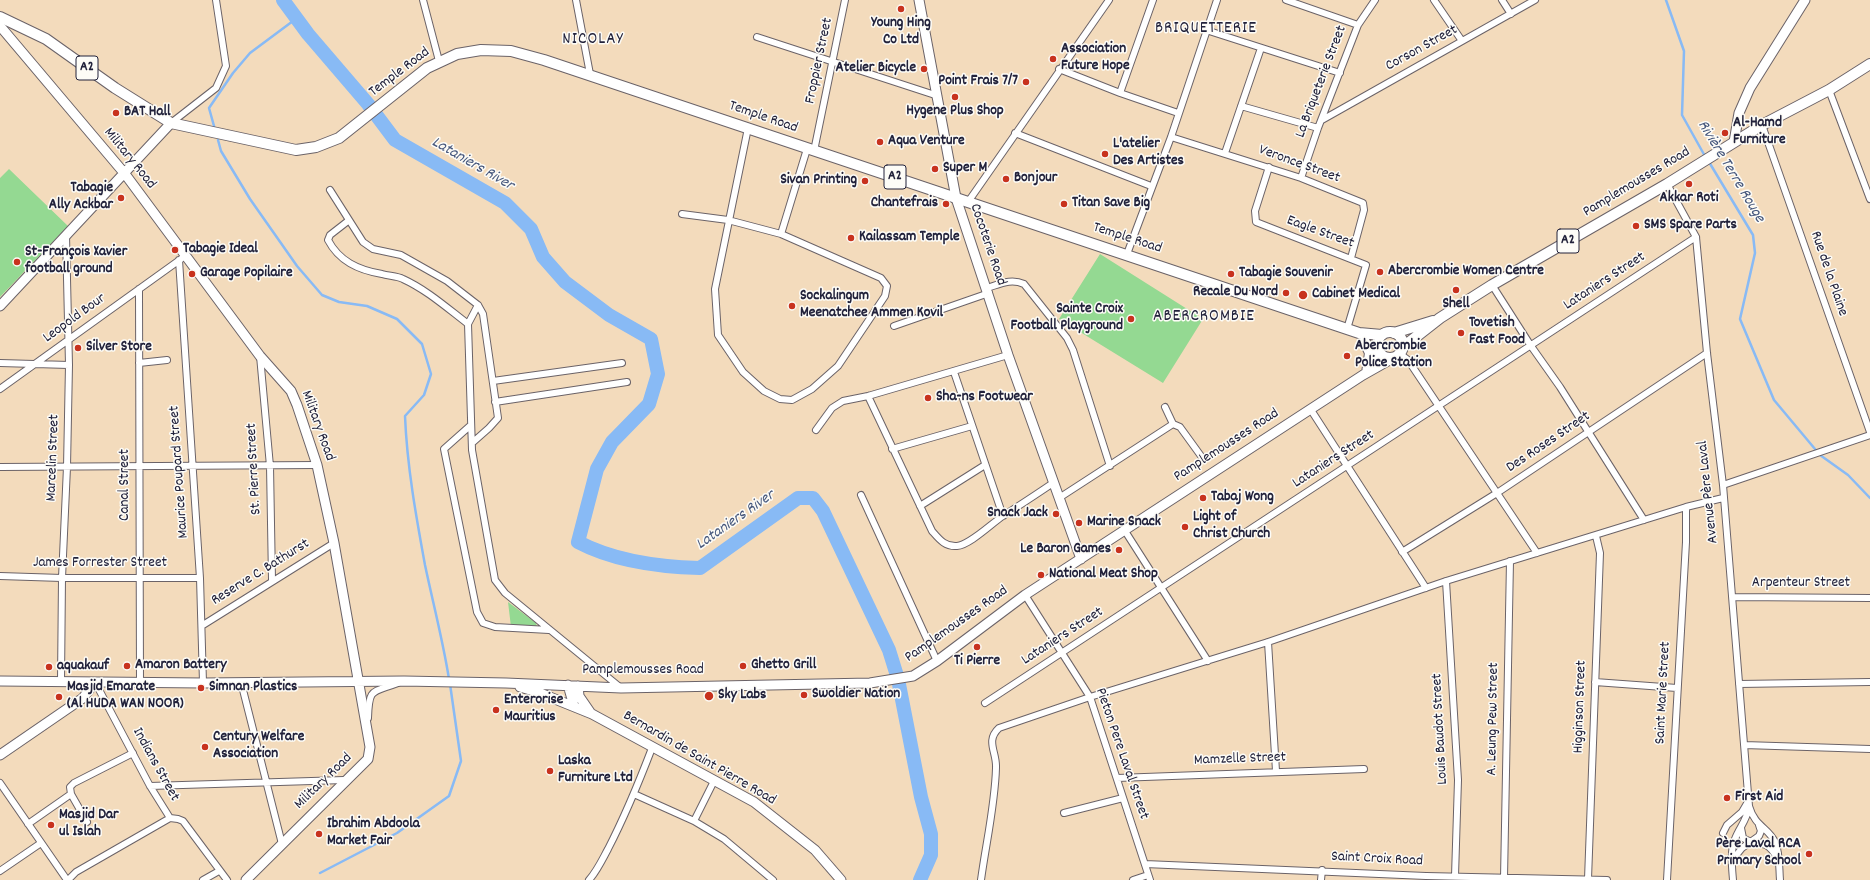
<!DOCTYPE html>
<meta charset="utf-8">
<style>
body{margin:0}
canvas{display:block;background:#f3dbbc}
</style>
<canvas width="1870" height="880"></canvas>
<script>
const context = document.querySelector('canvas').getContext('2d');
context.lineJoin = 'round';
function paint(path, color) {
  context.fillStyle = color;
  context.fill(path, 'evenodd');
}
function stroke(path, color, width, dash) {
  context.strokeStyle = color;
  context.lineWidth = width;
  context.lineCap = dash ? 'butt' : 'round';
  context.setLineDash(dash || []);
  context.stroke(path);
}
function write(font, color, halo, rows, align = 'center') {
  context.font = font + ' Dekko,sans-serif';
  context.lineWidth = 3;
  context.setLineDash([]);
  context.textBaseline = 'middle';
  context.strokeStyle = halo;
  context.fillStyle = color;
  for (const [text, x, y, turn = 0] of rows) {
    context.save();
    context.translate(x, y);
    context.rotate((+turn || 0) * Math.PI / 180);
    context.textAlign = isNaN(turn) ? turn : align;
    if (halo) context.strokeText(text, 0, 0);
    context.fillText(text, 0, 0);
    context.restore();
  }
}
paint(new Path2D(`
 M 9,169 L 68,226 L 0,297 L 0,178 Z
 M 1100,254 L 1203,319 L 1163,383 L 1059,319 Z
 M 508,602 L 536,623 L 537,627 L 511,627 Z`), '#94d992');
stroke(new Path2D(`
 M 1666,0 L 1684,51 L 1682,115 L 1706,158
 M 214,126 L 209,108 L 233,73 L 250,53 L 297,18
 M 218,140 L 221,151 L 250,199 L 297,266 L 322,295 L 339,302 L 367,306 L 397,319 L 422,344 L 431,374 L 424,395 L 405,416 C 407,466 416,516 425,565 C 433,603 443,641 449,679
 M 1709,162 L 1753,235 L 1755,253 L 1740,319 L 1774,400 L 1820,455 L 1848,475 L 1870,498
 M 320,873 L 397,833 L 449,796 L 461,761 L 450,684`), '#88baf5', 2.5);
stroke(new Path2D(`
 M 283,0 L 308,34 L 368,104 L 395,140 L 505,203 L 531,229 L 543,257 L 565,282 L 609,315 L 651,339 L 658,374 L 649,404 L 612,442 L 597,469 L 578,542 C 614,561 660,567 700,568 L 798,498 L 813,498 L 823,511 L 889,650 L 898,679 L 921,797 L 931,834 L 931,855 L 920,880`), '#88baf5', 14);
const street = new Path2D(`
 M 423,0 L 439,61
 M 576,0 L 590,74
 M 1286,0 L 1358,25
 M 1434,0 L 1462,41
 M 1502,0 L 1511,14
 M 1206,30 L 1340,73
 M 757,37 L 938,96
 M 1059,69 L 1120,93 L 1178,113
 M 1829,90 L 1870,199
 M 1120,93 L 1153,0
 M 1241,106 L 1318,128
 M 1322,120 L 1535,0
 M 171,123 L 216,88 L 226,66 L 216,0
 M 1762,125 L 1870,432
 M 1015,133 L 1151,186
 M 1171,137 L 1301,178 L 1363,203 L 1364,210 L 1351,258
 M 814,151 L 845,0
 M 1225,153 L 1261,48
 M 1269,167 L 1255,211 L 1256,222 L 1366,265 L 1347,329
 M 1301,178 L 1318,128 L 1358,25 L 1375,0
 M 1667,184 L 1696,237 L 1707,353 L 1723,485 L 1749,806 C 1755,827 1768,827 1775,842 C 1780,853 1779,868 1780,880
 M 330,190 L 363,242 L 373,249 L 401,255 L 447,281 L 478,305 L 483,314 L 498,418 L 489,428 L 472,443
 M 968,202 L 1109,0
 M 682,214 L 728,220 L 781,234 L 881,278 L 887,286 L 885,296 L 838,366 L 812,389 L 792,400 L 780,399 L 764,391 L 743,372 L 718,335 L 715,289 L 748,128
 M 348,221 L 330,235 L 328,240 C 339,261 358,270 382,274 C 388,276 397,276 403,279 C 427,290 447,308 468,324
 M 781,234 L 807,149
 M 1127,254 L 1171,137 L 1217,0
 M 179,260 L 200,578 L 203,683
 M 1492,285 L 1531,346 L 1560,387 L 1644,520
 M 987,288 C 1000,284 1011,278 1024,284 L 1067,338 L 1073,350 L 1110,466
 M 139,289 L 140,681
 M 478,305 L 468,324 L 472,450 L 495,580 L 505,593 L 621,688
 M 894,326 L 989,293
 M 1400,354 L 1408,360 L 1537,553
 M 260,356 L 270,466 L 272,580
 M 0,363 L 69,365
 M 139,363 L 167,360
 M 954,372 L 1003,516
 M 493,381 L 622,363
 M 0,389 L 181,259
 M 868,396 L 932,531 C 939,539 945,547 957,546 C 970,545 992,523 1003,516 C 1020,505 1037,494 1053,483
 M 495,402 L 627,382
 M 1165,407 L 1173,424
 M 1311,410 L 1426,588
 M 471,425 L 444,449 L 477,612 L 483,623 L 495,627 L 549,630
 M 816,430 L 832,408 L 843,401 L 868,396 L 1008,355
 M 892,449 L 972,426
 M 0,467 L 317,465
 M 1723,485 L 1870,435
 M 861,495 L 937,661
 M 1059,498 L 1173,424 L 1180,427 L 1201,456
 M 920,506 L 985,465
 M 1125,531 L 1208,661
 M 1402,552 L 1497,493 L 1707,353
 M 0,576 L 62,578 L 200,578
 M 1446,581 L 1458,780 L 1455,876
 M 1025,595 L 1090,697 L 1150,880
 M 1733,597 L 1870,598
 M 203,625 L 334,543
 M 1268,642 L 1276,771
 M 61,681 L 62,578 L 67,467 L 69,365 L 66,235
 M 95,682 L 150,786 L 170,818
 M 241,682 L 282,844
 M 1595,682 L 1677,688
 M 1739,684 L 1870,682
 M 985,703 L 1696,237
 M 368,718 C 369,687 372,693 398,683
 M 1744,745 L 1870,749
 M 1117,778 L 1364,769
 M 0,783 L 67,880
 M 150,786 L 344,780
 M 71,794 L 87,822
 M 634,794 L 694,821 L 724,839 L 773,880
 M 1064,813 L 1123,798
 M 170,818 L 178,819 L 183,821 L 227,880
 M 694,821 L 714,781
 M 28,824 L 71,794 L 70,787 L 74,783 L 133,753
 M 1741,828 L 1743,838 C 1756,847 1765,837 1776,856
 M 1723,833 L 1727,825 L 1742,812 L 1749,800
 M 1734,858 L 1742,848 L 1759,836 L 1761,831 L 1759,825
 M 1145,864 L 1426,876 L 1607,880
 M 0,871 L 41,843
 M 1504,878 L 1510,561
 M 1588,879 L 1600,553 L 1596,536
 M 68,880 L 76,872 L 170,818
 M 203,880 L 219,871
 M 589,880 C 597,871 602,860 608,849 C 625,816 639,782 652,748
 M 981,880 C 986,843 995,805 996,768 C 997,752 985,741 999,728 L 1090,697 L 1268,642 L 1446,581 L 1686,507 L 1723,498
 M 1133,880 L 1148,875
 M 1321,880 L 1322,870
 M 1667,880 L 1686,542 L 1686,507
 M 1733,880 C 1732,867 1730,851 1735,839 C 1739,828 1747,820 1749,807`);
const secondary = new Path2D(`
 M 919,0 L 956,198 L 1008,355 L 1081,559
 M 0,26 L 125,174 L 260,356 L 291,391 L 297,405 L 317,465 L 334,543 L 370,747 L 368,759 L 246,880
 M 1734,142 L 1739,113 L 1750,88 L 1805,0
 M 0,306 L 171,123
 M 1367,369 L 1379,352
 M 0,681 L 203,683 L 404,681 L 506,683 L 621,688 L 870,683 L 913,676 L 937,661 L 1025,595 L 1363,375 L 1393,358
 M 568,685 L 574,706
 M 578,686 L 579,696 L 590,712
 M 520,687 L 540,693 L 592,714 L 754,802 L 815,850 L 841,880
 M 0,755 L 83,698 L 95,682`);
const primary = new Path2D(`
 M 0,17 L 46,39 L 115,88 L 171,123 L 296,150 L 316,147 L 339,138 L 427,68 L 457,54 L 481,50 L 511,51 L 544,60 L 1359,333 L 1382,335
 M1377 345a13 13 0 1 1 26 0a13 13 0 1 1-26 0Z
 M 1394,333 L 1433,321
 M 1364,340 L 1370,353 L 1368,367
 M 1403,347 L 1440,318 L 1492,285 L 1667,184 L 1762,125 L 1829,90 L 1870,64`);
stroke(street, '#6b6368', 8);
stroke(secondary, '#6b6368', 11);
stroke(primary, '#6b6368', 12);
stroke(street, '#fff', 6);
stroke(secondary, '#fff', 9);
stroke(primary, '#fff', 10);
for (const [x, y, r, color] of [
 [901,9,4,"#c8321e"],
 [1053,59,4,"#c8321e"],
 [924,69,4,"#c8321e"],
 [1026,82,4,"#c8321e"],
 [955,97,4,"#c8321e"],
 [116,113,4,"#c8321e"],
 [1725,133,4,"#c8321e"],
 [880,142,4,"#c8321e"],
 [1105,154,4,"#c8321e"],
 [935,169,4,"#c8321e"],
 [1006,179,4,"#c8321e"],
 [865,181,4,"#c8321e"],
 [1689,184,4,"#c8321e"],
 [121,198,4,"#c8321e"],
 [946,204,4,"#c8321e"],
 [1064,204,4,"#c8321e"],
 [1636,226,4,"#c8321e"],
 [851,238,4,"#c8321e"],
 [175,250,4,"#c8321e"],
 [17,262,4,"#c8321e"],
 [1380,272,4,"#c8321e"],
 [192,274,4,"#c8321e"],
 [1231,274,4,"#c8321e"],
 [1456,290,4,"#c8321e"],
 [1286,293,4,"#c8321e"],
 [1303,295,5,"#c8321e"],
 [792,306,4,"#c8321e"],
 [1131,319,4,"#c8321e"],
 [1461,333,4,"#c8321e"],
 [78,348,4,"#c8321e"],
 [1347,356,4,"#c8321e"],
 [928,398,4,"#c8321e"],
 [1203,498,4,"#c8321e"],
 [1056,514,4,"#c8321e"],
 [1079,523,4,"#c8321e"],
 [1185,527,4,"#c8321e"],
 [1119,550,4,"#c8321e"],
 [1041,575,4,"#c8321e"],
 [977,647,4,"#c8321e"],
 [127,666,4,"#c8321e"],
 [743,666,4,"#c8321e"],
 [49,667,4,"#c8321e"],
 [201,688,4,"#c8321e"],
 [804,695,4,"#c8321e"],
 [709,696,5,"#c8321e"],
 [59,697,4,"#c8321e"],
 [496,710,4,"#c8321e"],
 [205,747,4,"#c8321e"],
 [550,771,4,"#c8321e"],
 [1727,798,4,"#c8321e"],
 [51,825,4,"#c8321e"],
 [319,834,4,"#c8321e"],
 [1809,854,4,"#c8321e"]
]) {
  const dot = new Path2D();
  dot.arc(x, y, r, 0, 2 * Math.PI);
  context.fillStyle = color;
  context.fill(dot);
  stroke(dot, '#fdfcf7', 1.5);
}
for (const [x, y, w] of [
 [87,68,22],
 [895,177,22],
 [1568,241,22]
]) {
  const box = new Path2D();
  box.roundRect(x - w / 2, y - 12, w, 24, 3);
  context.fillStyle = '#fdfcf7';
  context.fill(box);
  stroke(box, '#22223b', 1);
}
write('bold 14px', '#22223b', null, [
 ["A2",87,68],
 ["A2",895,177],
 ["A2",1568,241]
]);
write('bold 15px', '#22223b', '#fdfcf7', [
 ["Young Hing",901,24,"center"],
 ["Co Ltd",901,41,"center"],
 ["Association",1061,50],
 ["Future Hope",1061,67],
 ["Atelier Bicycle",916,69,"right"],
 ["Point Frais 7/7",1018,82,"right"],
 ["Hygene Plus Shop",955,112,"center"],
 ["BAT Hall",124,113],
 ["Al-Hamd",1733,124],
 ["Furniture",1733,141],
 ["Aqua Venture",888,142],
 ["L'atelier",1113,145],
 ["Des Artistes",1113,162],
 ["Super M",943,169],
 ["Bonjour",1014,179],
 ["Sivan Printing",857,181,"right"],
 ["Tabagie",113,189,"right"],
 ["Ally Ackbar",113,206,"right"],
 ["Akkar Roti",1689,199,"center"],
 ["Chantefrais",938,204,"right"],
 ["Titan Save Big",1072,204],
 ["SMS Spare Parts",1644,226],
 ["Kailassam Temple",859,238],
 ["Tabagie Ideal",183,250],
 ["St-François Xavier",25,253],
 ["football ground",25,270],
 ["Abercrombie Women Centre",1388,272],
 ["Garage Popilaire",200,274],
 ["Tabagie Souvenir",1239,274],
 ["Recale Du Nord",1278,293,"right"],
 ["Cabinet Medical",1312,295],
 ["Sockalingum",800,297],
 ["Meenatchee Ammen Kovil",800,314],
 ["Shell",1456,305,"center"],
 ["Sainte Croix",1123,310,"right"],
 ["Football Playground",1123,327,"right"],
 ["Tovetish",1469,324],
 ["Fast Food",1469,341],
 ["Abercrombie",1355,347],
 ["Police Station",1355,364],
 ["Silver Store",86,348],
 ["Sha-ns Footwear",936,398],
 ["Tabaj Wong",1211,498],
 ["Snack Jack",1048,514,"right"],
 ["Light of",1193,518],
 ["Christ Church",1193,535],
 ["Marine Snack",1087,523],
 ["Le Baron Games",1111,550,"right"],
 ["National Meat Shop",1049,575],
 ["Ti Pierre",977,662,"center"],
 ["Amaron Battery",135,666],
 ["Ghetto Grill",751,666],
 ["aquakauf",57,667],
 ["Masjid Emarate",67,688],
 ["(Al HUDA WAN NOOR)",67,705],
 ["Simnan Plastics",209,688],
 ["Swoldier Nation",812,695],
 ["Sky Labs",718,696],
 ["Enterorise",504,701],
 ["Mauritius",504,718],
 ["Century Welfare",213,738],
 ["Association",213,755],
 ["Laska",558,762],
 ["Furniture Ltd",558,779],
 ["First Aid",1735,798],
 ["Masjid Dar",59,816],
 ["ul Islah",59,833],
 ["Ibrahim Abdoola",327,825],
 ["Market Fair",327,842],
 ["Père Laval RCA",1801,845,"right"],
 ["Primary School",1801,862,"right"]
], 'left');
write('15px', '#22223b', '#fdfcf7', [
 ["Corson Street",1422,49,-29],
 ["Froppier Street",820,61,-78],
 ["Temple Road",400,73,-37],
 ["La Briqueterie Street",1322,82,-69],
 ["Temple Road",763,118,19],
 ["Military Road",129,159,51],
 ["Veronce Street",1299,165,20],
 ["Pamplemousses Road",1637,183,-31],
 ["Eagle Street",1320,233,20],
 ["Temple Road",1127,239,18],
 ["Cocoterie Road",987,245,71],
 ["Rue de la Plaine",1828,274,71],
 ["Lataniers Street",1605,282,-33],
 ["Leopold Bour",75,319,-36],
 ["Military Road",317,426,70],
 ["Des Roses Street",1549,443,-34],
 ["Pamplemousses Road",1227,446,-33],
 ["Marcelin Street",54,458,-88],
 ["Lataniers Street",1334,460,-33],
 ["St. Pierre Street",255,469,-93],
 ["Maurice Poupard Street",180,472,-94],
 ["Canal Street",126,485,-90],
 ["Avenue Père Laval",1709,492,-96],
 ["James Forrester Street",100,564],
 ["Reserve C. Bathurst",261,573,-32],
 ["Arpenteur Street",1801,584],
 ["Pamplemousses Road",957,625,-35],
 ["Lataniers Street",1063,637,-33],
 ["Pamplemousses Road",643,671],
 ["Saint Marie Street",1664,693,-87],
 ["Higginson Street",1581,707,-88],
 ["A. Leung Pew Street",1494,719,-89],
 ["Louis Baudot Street",1441,729,-93],
 ["Pieton Pere Laval Street",1121,754,71],
 ["Bernardin de Saint Pierre Road",699,759,30],
 ["Mamzelle Street",1240,760,-2],
 ["Indians Street",155,765,61],
 ["Military Road",324,782,-44],
 ["Saint Croix Road",1377,860,3]
]);
write('italic 16px', '#46577c', '#fdfcf7', [
 ["Lataniers River",472,165,30],
 ["Rivière Terre Rouge",1730,172,59],
 ["Lataniers River",736,521,-35]
]);
context.letterSpacing = '1px';
write('17px', '#22223b', '#fdfcf7', [
 ["BRIQUETTERIE",1206,30],
 ["NICOLAY",593,41],
 ["ABERCROMBIE",1204,318]
]);
context.letterSpacing = '0px';
</script>
